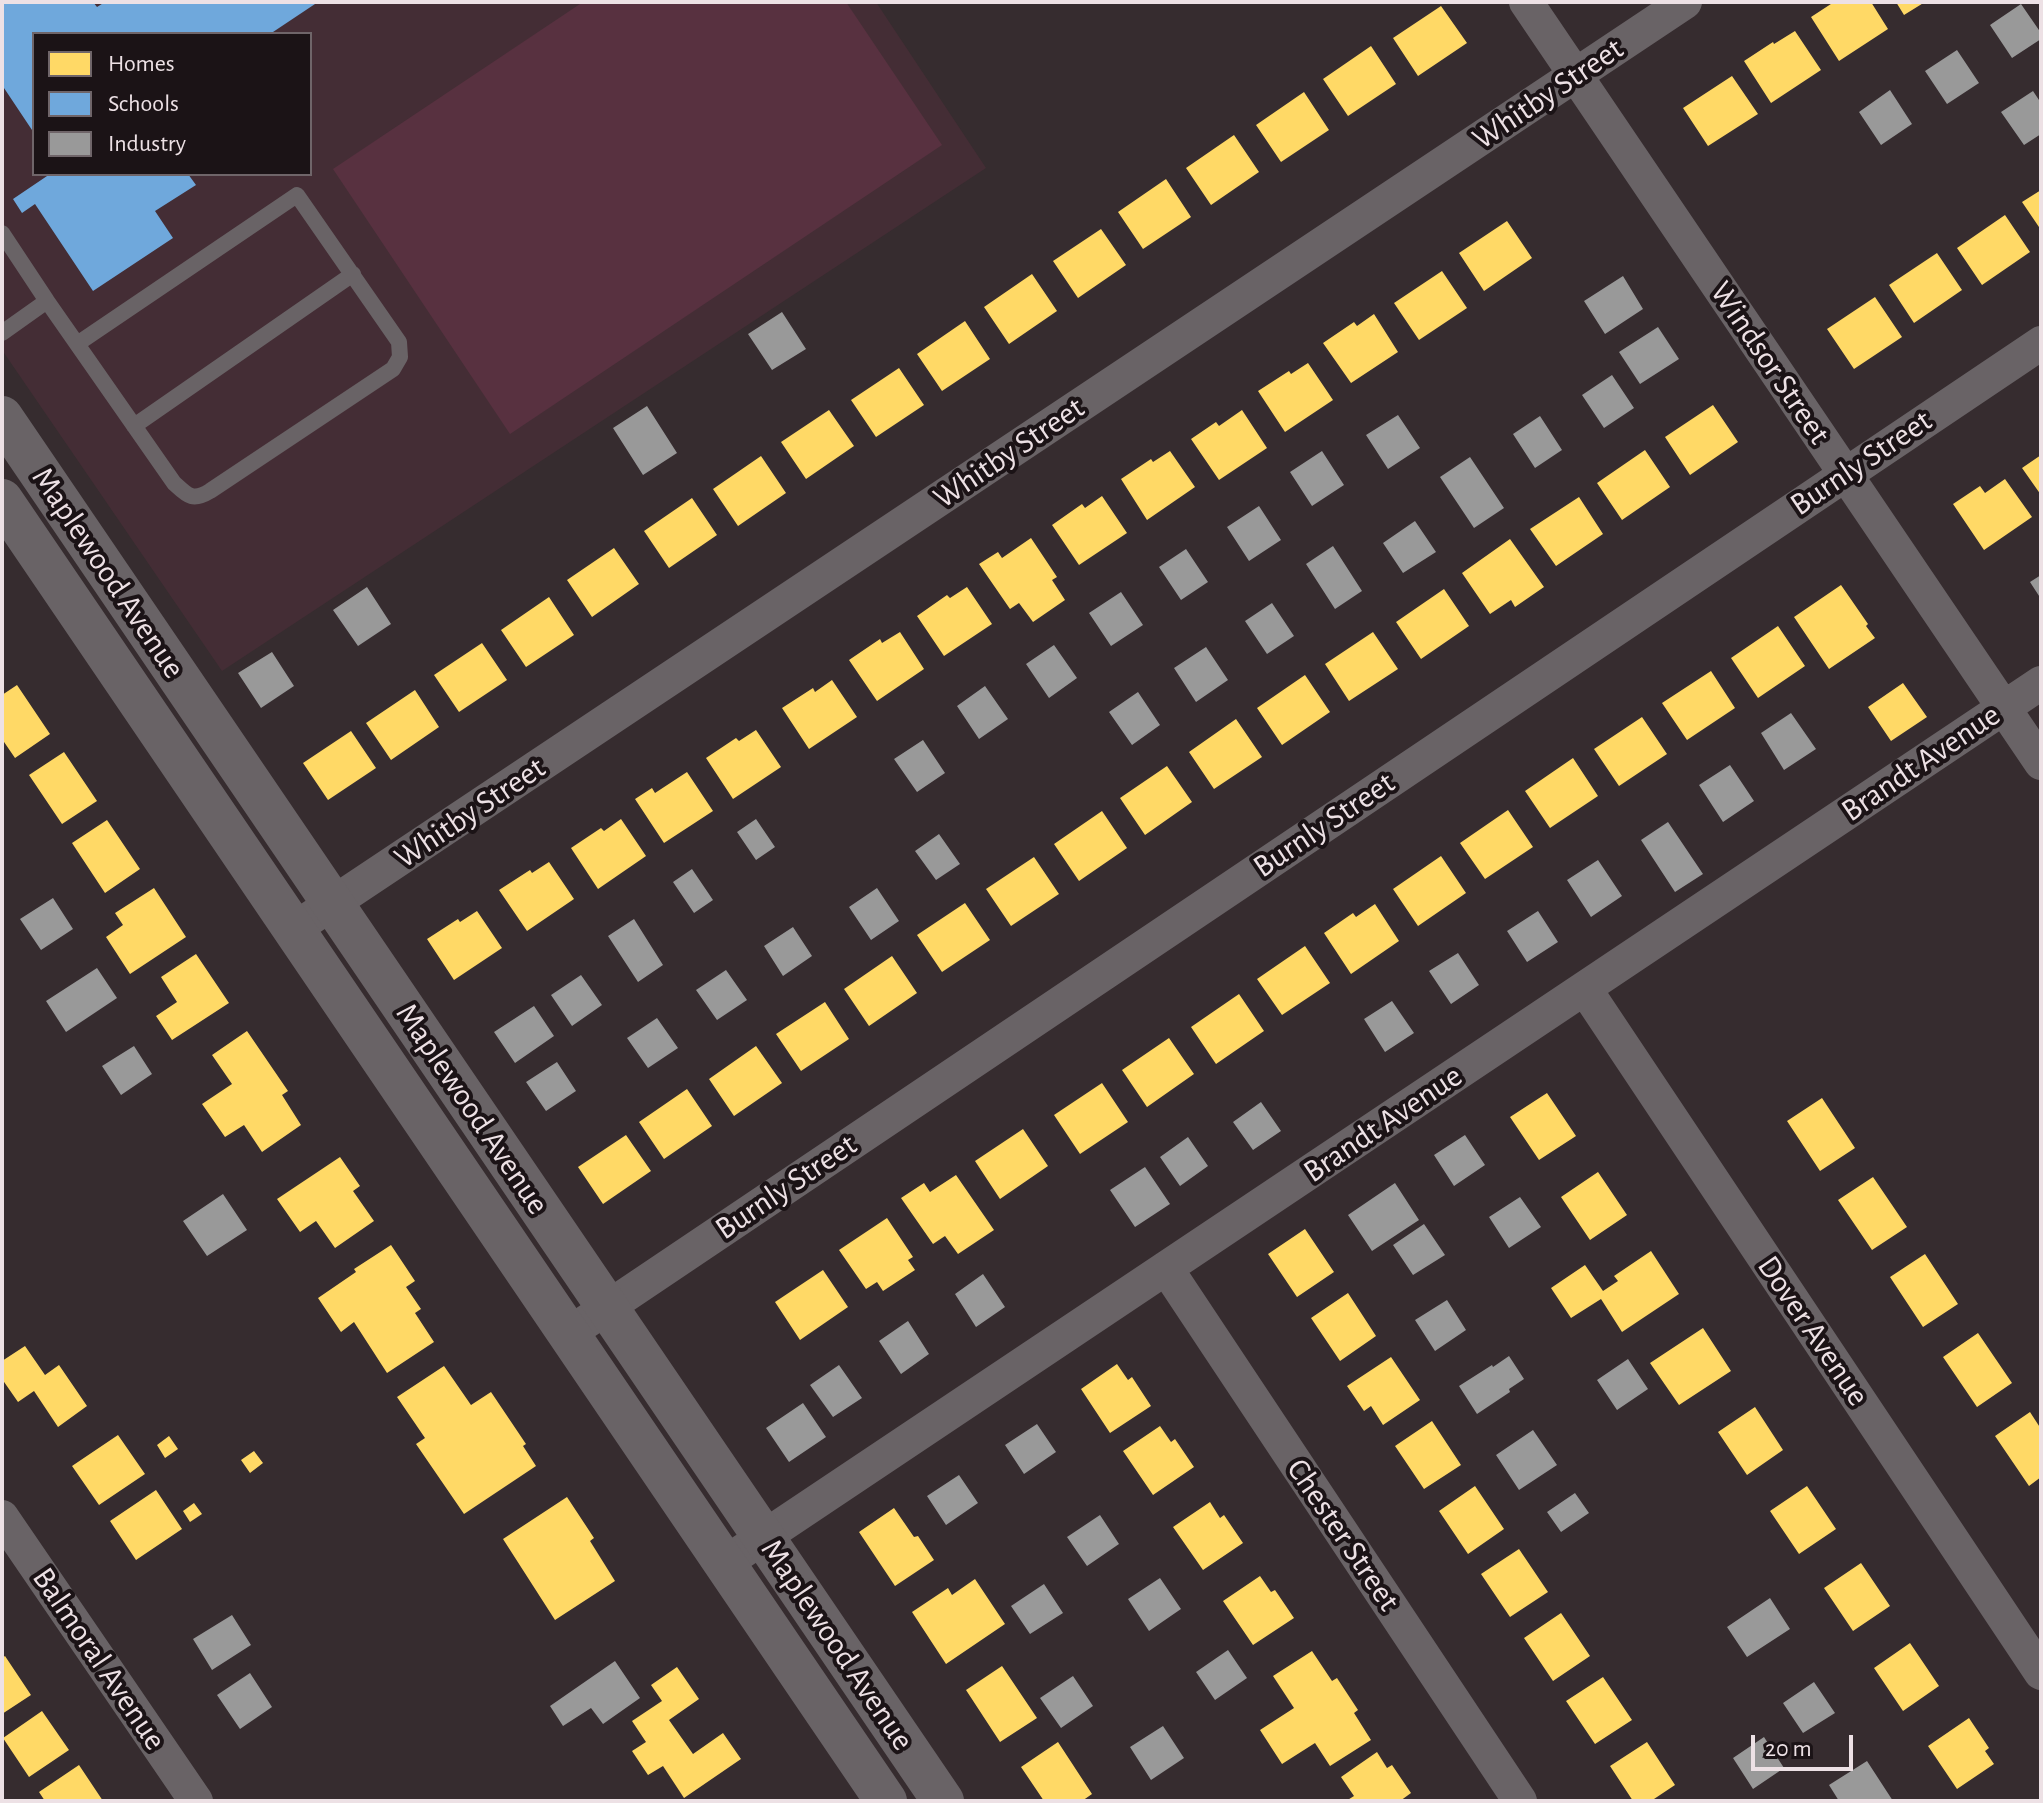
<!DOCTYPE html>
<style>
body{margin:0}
#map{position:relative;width:2043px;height:1803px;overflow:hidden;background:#362c2f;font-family:"Alegreya Sans",sans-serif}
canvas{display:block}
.frame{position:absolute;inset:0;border:4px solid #ede1e5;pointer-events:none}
.legend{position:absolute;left:32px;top:32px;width:280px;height:144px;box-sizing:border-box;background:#1b1316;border:2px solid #6f6569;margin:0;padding:10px 14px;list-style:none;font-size:24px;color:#ede1e5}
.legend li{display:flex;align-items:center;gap:16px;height:40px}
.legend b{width:40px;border:2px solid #6f6569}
.scale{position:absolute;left:1751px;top:1735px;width:102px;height:36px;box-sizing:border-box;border:4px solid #ede1e5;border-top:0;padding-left:10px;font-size:24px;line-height:28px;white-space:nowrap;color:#ede1e5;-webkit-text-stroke:6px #1b1316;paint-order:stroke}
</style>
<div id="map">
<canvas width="2043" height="1803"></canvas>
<div class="frame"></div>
<ul class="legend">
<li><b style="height:22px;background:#ffd966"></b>Homes</li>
<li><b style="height:22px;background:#6fa8dc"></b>Schools</li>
<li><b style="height:22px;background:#999"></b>Industry</li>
</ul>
<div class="scale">20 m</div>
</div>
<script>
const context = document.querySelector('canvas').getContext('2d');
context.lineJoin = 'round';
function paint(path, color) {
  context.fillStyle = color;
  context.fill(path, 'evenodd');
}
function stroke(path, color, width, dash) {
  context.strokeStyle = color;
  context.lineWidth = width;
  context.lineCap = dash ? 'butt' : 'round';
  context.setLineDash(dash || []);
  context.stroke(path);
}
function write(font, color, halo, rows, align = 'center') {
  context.font = font + ' "Alegreya Sans",sans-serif';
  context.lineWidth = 8;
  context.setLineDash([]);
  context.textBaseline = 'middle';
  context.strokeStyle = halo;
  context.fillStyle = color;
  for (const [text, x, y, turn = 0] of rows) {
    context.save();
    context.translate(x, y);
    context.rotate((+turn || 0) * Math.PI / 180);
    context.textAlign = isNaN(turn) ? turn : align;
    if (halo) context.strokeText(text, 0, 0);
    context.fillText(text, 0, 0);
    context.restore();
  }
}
paint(new Path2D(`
 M 2,2 L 876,2 L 986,168 L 222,671 L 2,350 ZM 34,34 L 310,34 L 310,174 L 34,174 Z`), '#442d35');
paint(new Path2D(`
 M 583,2 L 846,2 L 942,145 L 510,434 L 333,169 Z`), '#583140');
paint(new Path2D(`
 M 1834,2 L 1871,2 L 1888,29 L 1839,61 L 1811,17 Z
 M 1896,2 L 1925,2 L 1904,15 Z
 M 1441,6 L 1467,43 L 1418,76 L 1393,38 Z
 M 1795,31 L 1821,70 L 1771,103 L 1744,61 L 1773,42 L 1774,44 Z
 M 1371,46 L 1396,84 L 1348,116 L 1323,79 Z
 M 1732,76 L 1758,114 L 1708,146 L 1683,108 Z
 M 1304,92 L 1329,130 L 1281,162 L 1256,125 Z
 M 1234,135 L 1259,172 L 1211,205 L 1186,168 Z
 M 1166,179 L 1191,217 L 1143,249 L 1118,212 Z
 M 2041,190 L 2041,230 L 2022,202 Z
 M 2005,215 L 2030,252 L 1982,285 L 1957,248 Z
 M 1507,221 L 1532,258 L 1484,291 L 1459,253 Z
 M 1101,229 L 1126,265 L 1078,298 L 1053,261 Z
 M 1937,253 L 1962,290 L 1914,323 L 1889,285 Z
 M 1442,271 L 1467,308 L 1419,340 L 1394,303 Z
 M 1032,274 L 1057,311 L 1009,344 L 984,307 Z
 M 1875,297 L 1902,337 L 1854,369 L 1827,329 Z
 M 1374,314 L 1398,352 L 1351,383 L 1323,343 L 1354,322 L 1357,326 Z
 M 965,321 L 990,359 L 942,391 L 917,354 Z
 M 1308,363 L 1333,400 L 1285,432 L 1258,391 L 1289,371 L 1291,374 Z
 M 899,368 L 924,405 L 876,437 L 851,400 Z
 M 1713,405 L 1738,442 L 1690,475 L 1665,437 Z
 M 829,410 L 854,446 L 806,479 L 781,442 Z
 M 1242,410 L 1267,448 L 1219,480 L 1191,439 L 1216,422 L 1219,426 Z
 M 1645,450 L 1670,487 L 1622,520 L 1597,483 Z
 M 1170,451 L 1195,487 L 1147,520 L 1121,479 L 1151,459 L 1153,462 Z
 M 2041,455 L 2041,495 L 2022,468 Z
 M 761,456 L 786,493 L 738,526 L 713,489 Z
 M 2005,479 L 2032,517 L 1984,550 L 1953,504 L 1980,486 L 1985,493 Z
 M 1102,496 L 1127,533 L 1079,565 L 1052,525 L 1082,504 L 1085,508 Z
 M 1579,497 L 1603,534 L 1556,566 L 1530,529 Z
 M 692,498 L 717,535 L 669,568 L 644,531 Z
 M 1031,538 L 1057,577 L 1052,580 L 1065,600 L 1033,622 L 1019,603 L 1010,609 L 979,564 L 998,552 L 1002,558 Z
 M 1510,539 L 1544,587 L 1515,607 L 1511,600 L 1490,614 L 1462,573 Z
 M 614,548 L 639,584 L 592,617 L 567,580 Z
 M 1841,585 L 1868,624 L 1866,626 L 1875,638 L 1829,669 L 1794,617 Z
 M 967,587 L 992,624 L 944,656 L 917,616 L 947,595 L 950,598 Z
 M 1444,589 L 1469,626 L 1421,659 L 1396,622 Z
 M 549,597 L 574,635 L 526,667 L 501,630 Z
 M 1778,626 L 1805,666 L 1758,698 L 1731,658 Z
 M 900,632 L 924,669 L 877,701 L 849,660 L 880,639 L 882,643 Z
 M 1373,632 L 1398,669 L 1349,701 L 1325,664 Z
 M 482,643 L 507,680 L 459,712 L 434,675 Z
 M 1711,671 L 1735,708 L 1687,740 L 1662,703 Z
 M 1305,675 L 1330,712 L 1282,745 L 1257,708 Z
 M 832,680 L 857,717 L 809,749 L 782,708 L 813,688 L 815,692 Z
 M 1903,683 L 1927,717 L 1891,741 L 1868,707 Z
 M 17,685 L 50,734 L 15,758 L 2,739 L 2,695 Z
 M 415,690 L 439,727 L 391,760 L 366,723 Z
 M 1642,717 L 1667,754 L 1619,786 L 1594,749 Z
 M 1236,719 L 1262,757 L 1214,789 L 1189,752 Z
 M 756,730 L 781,767 L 733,799 L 706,758 L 736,738 L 739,741 Z
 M 351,731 L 376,768 L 328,800 L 303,763 Z
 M 64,752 L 97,801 L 62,824 L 29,775 Z
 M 1573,758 L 1598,796 L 1550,828 L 1525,791 Z
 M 1167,766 L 1192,802 L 1145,835 L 1120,798 Z
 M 687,772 L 713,811 L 664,843 L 635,799 L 652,788 L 655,793 Z
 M 1508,810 L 1533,847 L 1485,879 L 1460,843 Z
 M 1102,811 L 1127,848 L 1079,881 L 1054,844 Z
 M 621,819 L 646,856 L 598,889 L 571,848 L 601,828 L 604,831 Z
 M 107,820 L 140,869 L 105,893 L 72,843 Z
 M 1441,856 L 1466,893 L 1418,926 L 1393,889 Z
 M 1034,857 L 1059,894 L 1011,926 L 986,889 Z
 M 549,862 L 574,899 L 527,931 L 499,890 L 530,870 L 532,873 Z
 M 154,888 L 186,937 L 130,974 L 106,937 L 123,925 L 115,913 Z
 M 965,903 L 990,940 L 942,972 L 917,935 Z
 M 1375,904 L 1399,941 L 1351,974 L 1324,933 L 1353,913 L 1356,917 Z
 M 477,911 L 502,948 L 454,980 L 427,939 L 458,919 L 460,922 Z
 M 1305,946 L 1330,983 L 1282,1015 L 1257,979 Z
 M 196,954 L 229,1003 L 172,1040 L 156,1016 L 177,1002 L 161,977 Z
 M 892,956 L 917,993 L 869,1026 L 844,989 Z
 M 1239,994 L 1264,1031 L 1216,1064 L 1191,1027 Z
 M 825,1002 L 849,1039 L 801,1071 L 776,1034 Z
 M 247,1031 L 288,1091 L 282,1095 L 301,1125 L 262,1152 L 244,1125 L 225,1137 L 202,1104 L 232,1084 L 212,1055 Z
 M 1169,1038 L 1194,1074 L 1147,1107 L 1122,1070 Z
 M 756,1046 L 782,1083 L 734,1116 L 709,1079 Z
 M 1102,1083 L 1128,1122 L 1080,1154 L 1054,1115 Z
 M 687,1089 L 712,1126 L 664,1159 L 639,1122 Z
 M 1547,1093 L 1576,1136 L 1539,1160 L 1510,1117 Z
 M 1822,1098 L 1855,1148 L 1820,1171 L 1787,1121 Z
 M 1023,1129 L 1048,1166 L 1000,1199 L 975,1161 Z
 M 626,1135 L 651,1171 L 603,1204 L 578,1167 Z
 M 340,1157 L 360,1186 L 353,1191 L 374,1221 L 335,1248 L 316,1221 L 300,1232 L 277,1199 Z
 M 1598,1172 L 1627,1215 L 1590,1240 L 1561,1197 Z
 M 956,1175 L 994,1230 L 958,1254 L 945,1236 L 933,1244 L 901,1198 L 924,1183 L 930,1192 Z
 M 1873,1177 L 1907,1227 L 1872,1250 L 1838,1200 Z
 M 887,1218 L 913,1257 L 908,1260 L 915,1270 L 883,1291 L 877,1282 L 866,1289 L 839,1250 Z
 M 1305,1229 L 1334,1272 L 1297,1297 L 1268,1254 Z
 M 391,1245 L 415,1281 L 406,1287 L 421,1309 L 415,1313 L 434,1342 L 387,1373 L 354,1322 L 341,1332 L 318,1298 L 356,1272 L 354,1269 Z
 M 1651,1251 L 1679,1294 L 1622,1332 L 1601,1299 L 1571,1318 L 1551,1288 L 1585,1265 L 1603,1291 L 1618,1281 L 1614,1276 Z
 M 1925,1254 L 1958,1304 L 1923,1327 L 1890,1277 Z
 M 823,1270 L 848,1307 L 800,1340 L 775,1302 Z
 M 1348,1293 L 1376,1336 L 1340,1361 L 1311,1318 Z
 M 1703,1328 L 1731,1371 L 1679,1405 L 1650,1363 Z
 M 1978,1333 L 2012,1383 L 1977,1407 L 1943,1357 Z
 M 25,1346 L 45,1375 L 59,1365 L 87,1406 L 58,1427 L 34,1391 L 18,1402 L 2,1379 L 2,1361 Z
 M 1391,1357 L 1420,1400 L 1383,1425 L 1371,1406 L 1364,1411 L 1347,1386 Z
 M 1117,1364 L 1128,1380 L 1132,1377 L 1151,1406 L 1110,1433 L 1081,1389 Z
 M 444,1366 L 471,1405 L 491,1392 L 526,1444 L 523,1446 L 536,1466 L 464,1514 L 416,1444 L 425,1438 L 397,1397 Z
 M 1755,1407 L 1783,1450 L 1747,1475 L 1718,1432 Z
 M 2030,1412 L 2041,1429 L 2041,1477 L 2029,1486 L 1995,1436 Z
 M 1432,1421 L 1461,1465 L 1424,1489 L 1395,1446 Z
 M 1160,1426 L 1171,1442 L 1175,1439 L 1194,1467 L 1153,1495 L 1123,1451 Z
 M 118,1435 L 145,1474 L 99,1505 L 72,1466 Z
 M 169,1436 L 178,1449 L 165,1458 L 157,1445 Z
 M 254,1451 L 263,1463 L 250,1473 L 241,1460 Z
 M 1475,1486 L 1504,1529 L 1468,1554 L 1439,1511 Z
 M 1807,1486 L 1836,1529 L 1799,1554 L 1770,1511 Z
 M 156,1490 L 182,1529 L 136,1560 L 110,1521 Z
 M 567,1497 L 594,1538 L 590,1541 L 615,1581 L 555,1620 L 503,1539 Z
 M 1210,1502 L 1220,1518 L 1224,1515 L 1243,1543 L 1203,1570 L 1173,1527 Z
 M 194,1503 L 202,1514 L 190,1522 L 183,1511 Z
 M 894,1508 L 914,1537 L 918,1536 L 934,1560 L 895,1586 L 859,1532 Z
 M 1519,1549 L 1548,1592 L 1510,1617 L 1481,1574 Z
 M 1861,1563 L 1890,1606 L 1853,1631 L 1824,1588 Z
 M 1260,1576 L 1271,1592 L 1275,1590 L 1294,1618 L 1253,1645 L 1223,1601 Z
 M 975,1579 L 1005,1624 L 946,1664 L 912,1612 L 948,1588 L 952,1595 Z
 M 1561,1613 L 1590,1656 L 1553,1681 L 1524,1638 Z
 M 1910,1643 L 1939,1686 L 1903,1711 L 1874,1668 Z
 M 1312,1651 L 1332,1681 L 1337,1678 L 1358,1710 L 1354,1713 L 1371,1740 L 1330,1766 L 1315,1743 L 1282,1764 L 1260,1730 L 1294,1708 L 1273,1676 Z
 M 5,1656 L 31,1695 L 2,1714 L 2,1658 Z
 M 1002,1666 L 1037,1718 L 1000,1742 L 966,1690 Z
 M 677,1667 L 699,1699 L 669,1720 L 693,1754 L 723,1733 L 741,1759 L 684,1798 L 663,1766 L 648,1775 L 632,1751 L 646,1742 L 632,1721 L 662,1701 L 651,1685 Z
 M 1603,1677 L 1632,1720 L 1595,1744 L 1566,1701 Z
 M 42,1711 L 69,1750 L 29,1777 L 3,1738 Z
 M 1969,1718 L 1989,1748 L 1985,1751 L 1994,1764 L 1957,1789 L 1928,1746 Z
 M 1058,1742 L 1092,1794 L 1082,1801 L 1044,1801 L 1021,1767 Z
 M 1647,1742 L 1675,1785 L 1651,1801 L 1633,1801 L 1610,1766 Z
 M 1377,1752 L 1387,1768 L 1392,1765 L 1411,1793 L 1400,1801 L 1346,1801 L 1354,1796 L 1341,1777 Z
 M 79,1765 L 103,1801 L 45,1801 L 39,1792 Z`), '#ffd966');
paint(new Path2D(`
 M 2,2 L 93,2 L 97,7 L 105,2 L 318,2 L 270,34 L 34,34 L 34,133 L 2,85 Z
 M 50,174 L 188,174 L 196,185 L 155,211 L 173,238 L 93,291 L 35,204 L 22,213 L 13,199 Z`), '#6fa8dc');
paint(new Path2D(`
 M 2021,4 L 2041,33 L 2041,39 L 2012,58 L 1990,25 Z
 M 1957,50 L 1979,83 L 1947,104 L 1925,71 Z
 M 1890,90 L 1912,124 L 1881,145 L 1859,112 Z
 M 2033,91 L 2041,103 L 2041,134 L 2024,145 L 2001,112 Z
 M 1623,276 L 1643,309 L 1605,334 L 1584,301 Z
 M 782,312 L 806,349 L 772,370 L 748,334 Z
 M 1658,327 L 1679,359 L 1640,384 L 1619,352 Z
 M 1612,375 L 1634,408 L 1604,428 L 1582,395 Z
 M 647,406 L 677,453 L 643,475 L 613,428 Z
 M 1398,415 L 1420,448 L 1388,469 L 1366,435 Z
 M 1540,416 L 1562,450 L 1535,468 L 1513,434 Z
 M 1322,451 L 1344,485 L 1312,506 L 1290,472 Z
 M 1470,457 L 1504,508 L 1474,528 L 1440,477 Z
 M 1259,506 L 1281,540 L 1249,561 L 1227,527 Z
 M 1415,521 L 1436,552 L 1403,573 L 1383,543 Z
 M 1333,546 L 1362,591 L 1335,609 L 1306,564 Z
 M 1186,549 L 1208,582 L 1181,600 L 1159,567 Z
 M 2041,575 L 2041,599 L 2030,582 Z
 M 367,587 L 391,624 L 358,646 L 333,610 Z
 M 1121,592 L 1143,625 L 1111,646 L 1089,613 Z
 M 1272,603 L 1294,636 L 1267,654 L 1245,621 Z
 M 1054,645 L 1077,678 L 1049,698 L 1026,664 Z
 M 1206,647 L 1228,680 L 1196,702 L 1174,668 Z
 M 272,652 L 294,686 L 261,708 L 238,673 Z
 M 985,686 L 1008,719 L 979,739 L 957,706 Z
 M 1138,692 L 1160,725 L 1132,745 L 1109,712 Z
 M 1791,713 L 1816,749 L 1784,770 L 1761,733 Z
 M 923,740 L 945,773 L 917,792 L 894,759 Z
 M 1730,765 L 1754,801 L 1723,822 L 1699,785 Z
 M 756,819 L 775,847 L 756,860 L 737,832 Z
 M 1668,822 L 1703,874 L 1675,892 L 1641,840 Z
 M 939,834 L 960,864 L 936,880 L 915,851 Z
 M 1598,860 L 1622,896 L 1591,917 L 1567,880 Z
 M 692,869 L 713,900 L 694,913 L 673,882 Z
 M 877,888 L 899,921 L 871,940 L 849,907 Z
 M 53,898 L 73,929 L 41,950 L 20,919 Z
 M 1538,911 L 1558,942 L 1527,962 L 1507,931 Z
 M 634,919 L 663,965 L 638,982 L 608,936 Z
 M 793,927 L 812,956 L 783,976 L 764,946 Z
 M 1458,953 L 1479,985 L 1451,1004 L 1429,971 Z
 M 97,968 L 117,998 L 66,1032 L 46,1001 Z
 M 726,970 L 747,1000 L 717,1020 L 696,990 Z
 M 581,975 L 602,1005 L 572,1026 L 551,995 Z
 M 1392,1001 L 1414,1033 L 1385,1052 L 1364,1019 Z
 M 534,1006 L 554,1036 L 515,1063 L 494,1032 Z
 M 657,1018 L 678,1048 L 648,1068 L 627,1038 Z
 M 134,1046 L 152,1074 L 121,1095 L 102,1066 Z
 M 557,1062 L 576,1091 L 546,1111 L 526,1082 Z
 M 1261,1102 L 1281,1131 L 1253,1150 L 1233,1122 Z
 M 1465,1135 L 1485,1165 L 1454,1186 L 1434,1155 Z
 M 1188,1137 L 1208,1166 L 1180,1186 L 1160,1157 Z
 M 1145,1167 L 1170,1204 L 1135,1227 L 1110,1190 Z
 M 1395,1183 L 1419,1220 L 1372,1251 L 1348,1215 Z
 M 223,1194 L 247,1230 L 207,1256 L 183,1221 Z
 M 1520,1197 L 1541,1227 L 1509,1248 L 1489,1217 Z
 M 1424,1224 L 1445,1255 L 1413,1275 L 1393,1245 Z
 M 983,1274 L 1005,1307 L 976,1327 L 955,1294 Z
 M 1447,1300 L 1466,1330 L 1435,1351 L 1415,1320 Z
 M 908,1321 L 929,1354 L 901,1374 L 879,1341 Z
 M 1509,1356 L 1524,1379 L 1509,1389 L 1510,1392 L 1477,1414 L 1459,1386 L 1492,1365 L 1493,1367 Z
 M 1628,1359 L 1648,1389 L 1617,1410 L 1597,1380 Z
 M 839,1365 L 862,1398 L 833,1417 L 810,1385 Z
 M 803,1403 L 826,1437 L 789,1462 L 766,1428 Z
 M 1037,1424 L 1056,1452 L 1024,1474 L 1005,1445 Z
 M 1533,1430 L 1557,1465 L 1519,1490 L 1496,1455 Z
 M 959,1475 L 978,1503 L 946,1525 L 927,1496 Z
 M 1575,1493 L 1589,1513 L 1561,1532 L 1547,1512 Z
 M 1100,1515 L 1119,1544 L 1087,1566 L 1067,1537 Z
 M 1160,1578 L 1181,1609 L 1149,1631 L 1128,1599 Z
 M 1044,1584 L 1063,1613 L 1030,1634 L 1011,1606 Z
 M 1770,1598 L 1790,1629 L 1747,1657 L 1727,1627 Z
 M 232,1615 L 251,1645 L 212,1670 L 193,1639 Z
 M 1228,1650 L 1247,1678 L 1215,1700 L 1196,1672 Z
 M 615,1661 L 640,1698 L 603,1724 L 591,1708 L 563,1726 L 550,1706 Z
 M 250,1673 L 272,1707 L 240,1729 L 217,1695 Z
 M 1073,1676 L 1093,1706 L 1061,1728 L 1040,1698 Z
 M 1814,1682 L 1835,1713 L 1803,1733 L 1783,1703 Z
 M 1163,1726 L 1184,1758 L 1151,1780 L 1130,1747 Z
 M 1764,1737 L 1784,1768 L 1753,1789 L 1733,1758 Z
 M 1867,1761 L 1893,1801 L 1839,1801 L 1829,1785 Z`), '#999');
stroke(new Path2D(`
 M 2,233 L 47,301 L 174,483 C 187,495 192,502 210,491 L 393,369 L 400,357 L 399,342 L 297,195 L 77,344
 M 2,333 L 47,301
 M 134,426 L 353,274`), '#696366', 16);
stroke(new Path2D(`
 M 1526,2 L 2041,763
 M 294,929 L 1685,2
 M 1585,989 L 2041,1673
 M 1166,1268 L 1520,1801
 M 568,1334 L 2041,343
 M 2,1517 L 196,1801
 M 725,1563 L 2041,683`), '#696366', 34);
stroke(new Path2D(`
 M 2,417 L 943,1801
 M 2,500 L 886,1801`), '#696366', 42);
write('32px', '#ede1e5', '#1b1316', [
 ["Whitby Street",1548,94,-34],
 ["Windsor Street",1770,363,56],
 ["Whitby Street",1009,453,-34],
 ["Burnly Street",1861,463,-34],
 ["Maplewood Avenue",108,573,56],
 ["Brandt Avenue",1921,763,-34],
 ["Whitby Street",470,813,-34],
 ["Burnly Street",1324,825,-34],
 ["Maplewood Avenue",472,1109,56],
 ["Brandt Avenue",1383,1124,-34],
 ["Burnly Street",786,1187,-34],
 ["Dover Avenue",1813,1331,56],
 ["Chester Street",1343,1535,56],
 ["Maplewood Avenue",837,1645,56],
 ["Balmoral Avenue",99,1659,56]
]);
</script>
